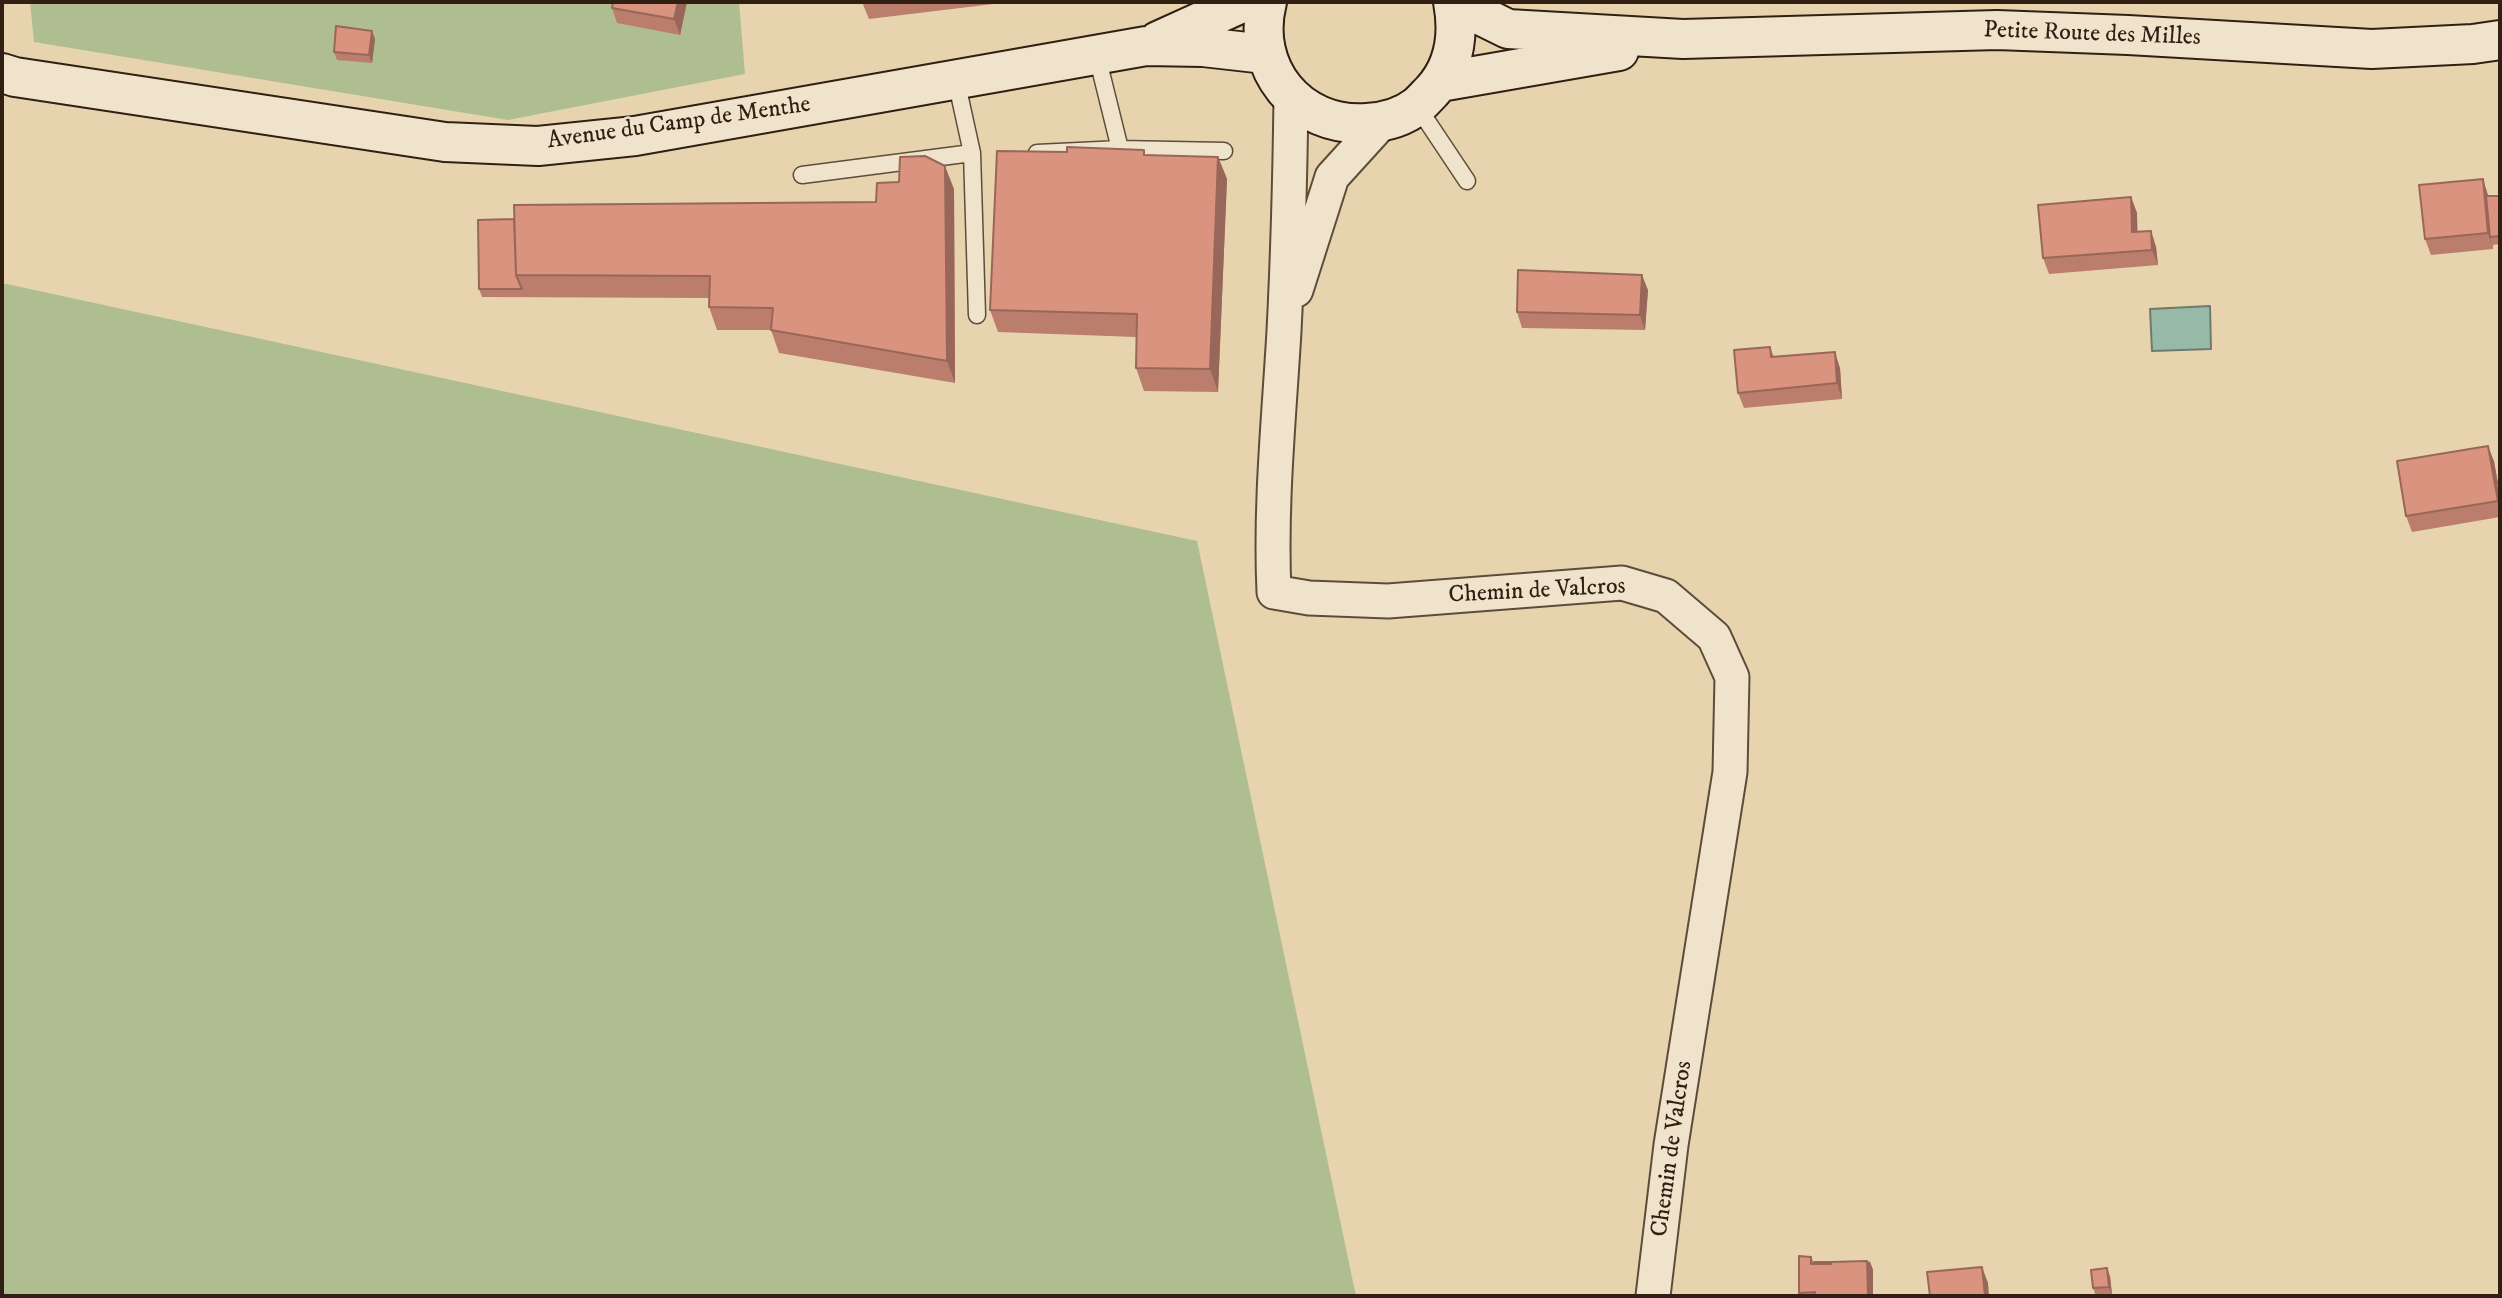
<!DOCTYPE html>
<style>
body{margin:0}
#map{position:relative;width:2502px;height:1298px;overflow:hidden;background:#e7d4af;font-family:"IM FELL DW Pica",serif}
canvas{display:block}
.frame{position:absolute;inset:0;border:4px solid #311f14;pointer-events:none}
</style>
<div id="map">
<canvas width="2502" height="1298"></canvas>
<div class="frame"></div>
</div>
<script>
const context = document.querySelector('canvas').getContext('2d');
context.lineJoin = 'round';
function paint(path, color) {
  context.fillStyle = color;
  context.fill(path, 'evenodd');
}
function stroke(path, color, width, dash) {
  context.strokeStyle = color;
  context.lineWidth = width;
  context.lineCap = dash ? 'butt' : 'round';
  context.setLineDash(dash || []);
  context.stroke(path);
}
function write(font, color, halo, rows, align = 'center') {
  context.font = font + ' "IM FELL DW Pica",serif';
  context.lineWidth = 5;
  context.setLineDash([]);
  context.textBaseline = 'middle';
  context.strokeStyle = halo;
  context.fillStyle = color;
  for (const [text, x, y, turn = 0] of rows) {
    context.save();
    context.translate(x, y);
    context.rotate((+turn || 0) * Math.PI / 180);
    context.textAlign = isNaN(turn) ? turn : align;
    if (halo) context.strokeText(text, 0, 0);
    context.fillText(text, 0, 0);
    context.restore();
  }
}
paint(new Path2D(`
 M 30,2 L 739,2 L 745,74 L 508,120 L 34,42 Z
 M 2,283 L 1197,541 L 1356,1296 L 2,1296 Z`), '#afbe90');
const water = new Path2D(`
 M 2210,306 L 2211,349 L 2152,351 L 2150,309 Z`);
paint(water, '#97b9a7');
stroke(water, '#6e7b6c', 2);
const service = new Path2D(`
 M 1417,106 L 1467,181
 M 1120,149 L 1224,151
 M 972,153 L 977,315
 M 1037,153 L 1120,149 L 1097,56
 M 802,175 L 972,153 L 956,80`);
const minor = new Path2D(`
 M 1291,97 C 1290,175 1288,253 1284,331 C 1279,418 1270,504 1274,592 L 1309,598 L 1388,601 L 1622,583 L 1666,596 L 1714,637 L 1732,677 L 1730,772 L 1671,1145 L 1653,1296
 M 1296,290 L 1332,177 L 1382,122`);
const secondary = new Path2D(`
 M 1267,2 C 1250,68 1298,128 1367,123 C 1385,122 1403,117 1417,106 C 1422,102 1427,96 1432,91 C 1455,66 1459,34 1453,2
 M 1453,2 L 1508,29 L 1683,39 L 1997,30 L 2128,35 L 2372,49 L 2473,44 L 2500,40
 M 1158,41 L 1244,2
 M 2,73 L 15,77 L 445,142 L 538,146 L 635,136 L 1146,46 L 1203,47 L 1265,54
 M 1440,82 L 1619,51`);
stroke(service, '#5e4c3b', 19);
stroke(minor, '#5e4c3b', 37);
stroke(secondary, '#311f14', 42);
stroke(service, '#efe3cb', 16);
stroke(minor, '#efe3cb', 33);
stroke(secondary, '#efe3cb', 38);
paint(new Path2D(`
 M 687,2 L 680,35 L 617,23 L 612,8 Z
 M 862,2 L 1010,2 L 869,19 Z
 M 372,31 L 375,39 L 372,63 L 337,60 L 334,52 Z
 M 1067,152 L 1218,157 L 1227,179 L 1218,392 L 1144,391 L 1136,368 L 1136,337 L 998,332 L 990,310 Z
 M 954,189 L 955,383 L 779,353 L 771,330 L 717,330 L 709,307 L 709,298 L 482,297 L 479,289 L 514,219 L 876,202 Z
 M 2500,196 L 2500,244 L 2493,245 L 2493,249 L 2431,255 L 2425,239 Z
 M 2131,197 L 2137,213 L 2137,232 L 2151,231 L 2156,247 L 2158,265 L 2049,274 L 2043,258 Z
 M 1648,290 L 1645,330 L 1522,328 L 1517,312 Z
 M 1770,347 L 1774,357 L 1840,368 L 1842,399 L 1744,408 L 1738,393 Z
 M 2494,461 L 2498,483 L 2500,482 L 2500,517 L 2412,532 L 2406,516 Z
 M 1811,1257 L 1814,1263 L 1870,1262 L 1873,1270 L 1873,1296 L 1801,1296 L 1799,1293 Z
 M 2110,1276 L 2112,1295 L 2096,1296 L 2093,1288 Z`), '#bb7e6d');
paint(new Path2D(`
 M 678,2 L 687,2 L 680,35 L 674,19 Z
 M 372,31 L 375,39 L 372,63 L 369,55 Z
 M 1218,157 L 1227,179 L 1218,392 L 1210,369 Z
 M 945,166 L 954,189 L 955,383 L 947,361 Z
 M 2483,179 L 2488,195 L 2492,237 L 2490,237 L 2493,249 L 2488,233 Z
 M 2131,197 L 2137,213 L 2138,248 L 2132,232 Z
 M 2151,231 L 2156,247 L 2158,265 L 2152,250 Z
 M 1642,275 L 1648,290 L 1645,330 L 1640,315 Z
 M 1835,352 L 1840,368 L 1842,399 L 1837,383 Z
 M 2488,446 L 2494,461 L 2500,497 L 2500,507 L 2498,501 Z
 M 1867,1261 L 1870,1262 L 1873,1270 L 1873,1296 L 1868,1296 Z
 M 1982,1267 L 1988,1283 L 1989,1296 L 1985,1296 Z
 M 2107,1268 L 2110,1276 L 2112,1295 L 2109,1287 Z`), '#986759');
const building = new Path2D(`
 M 613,2 L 678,2 L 674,19 L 612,8 Z
 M 336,26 L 372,31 L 369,55 L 334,52 Z
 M 1067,147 L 1144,150 L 1144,155 L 1218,157 L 1210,369 L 1136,368 L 1137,314 L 990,310 L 997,151 L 1067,152 Z
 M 925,156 L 945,166 L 947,361 L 771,330 L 773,308 L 709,307 L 710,276 L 516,275 L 514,205 L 876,202 L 877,183 L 899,182 L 900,157 Z
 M 2483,179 L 2488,233 L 2425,239 L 2419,185 Z
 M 2486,196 L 2500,196 L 2500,236 L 2490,237 Z
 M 2131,197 L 2132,232 L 2151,231 L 2152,250 L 2043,258 L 2038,205 Z
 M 514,219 L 516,275 L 522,289 L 479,289 L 478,220 Z
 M 1518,270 L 1642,275 L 1640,315 L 1517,312 Z
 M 1770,347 L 1771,357 L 1835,352 L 1837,383 L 1738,393 L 1734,350 Z
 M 2488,446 L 2498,501 L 2406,516 L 2397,461 Z
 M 2500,482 L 2500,505 L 2496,483 Z
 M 1799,1256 L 1811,1257 L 1811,1264 L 1831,1264 L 1831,1262 L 1867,1261 L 1868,1295 L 1815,1296 L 1815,1292 L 1799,1293 Z
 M 1814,1262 L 1831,1262 L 1831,1264 L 1814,1264 Z
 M 1982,1267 L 1985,1296 L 1930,1296 L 1927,1272 Z
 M 2107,1268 L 2109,1287 L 2093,1288 L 2091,1270 Z`);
paint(building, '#d9937f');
stroke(building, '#986759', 2);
write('24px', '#311f14', '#efe3cb', [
 ["Petite Route des Milles",2092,35,2],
 ["Avenue du Camp de Menthe",679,124,-8],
 ["Chemin de Valcros",1537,592,-3],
 ["Chemin de Valcros",1673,1149,-82]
]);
</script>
